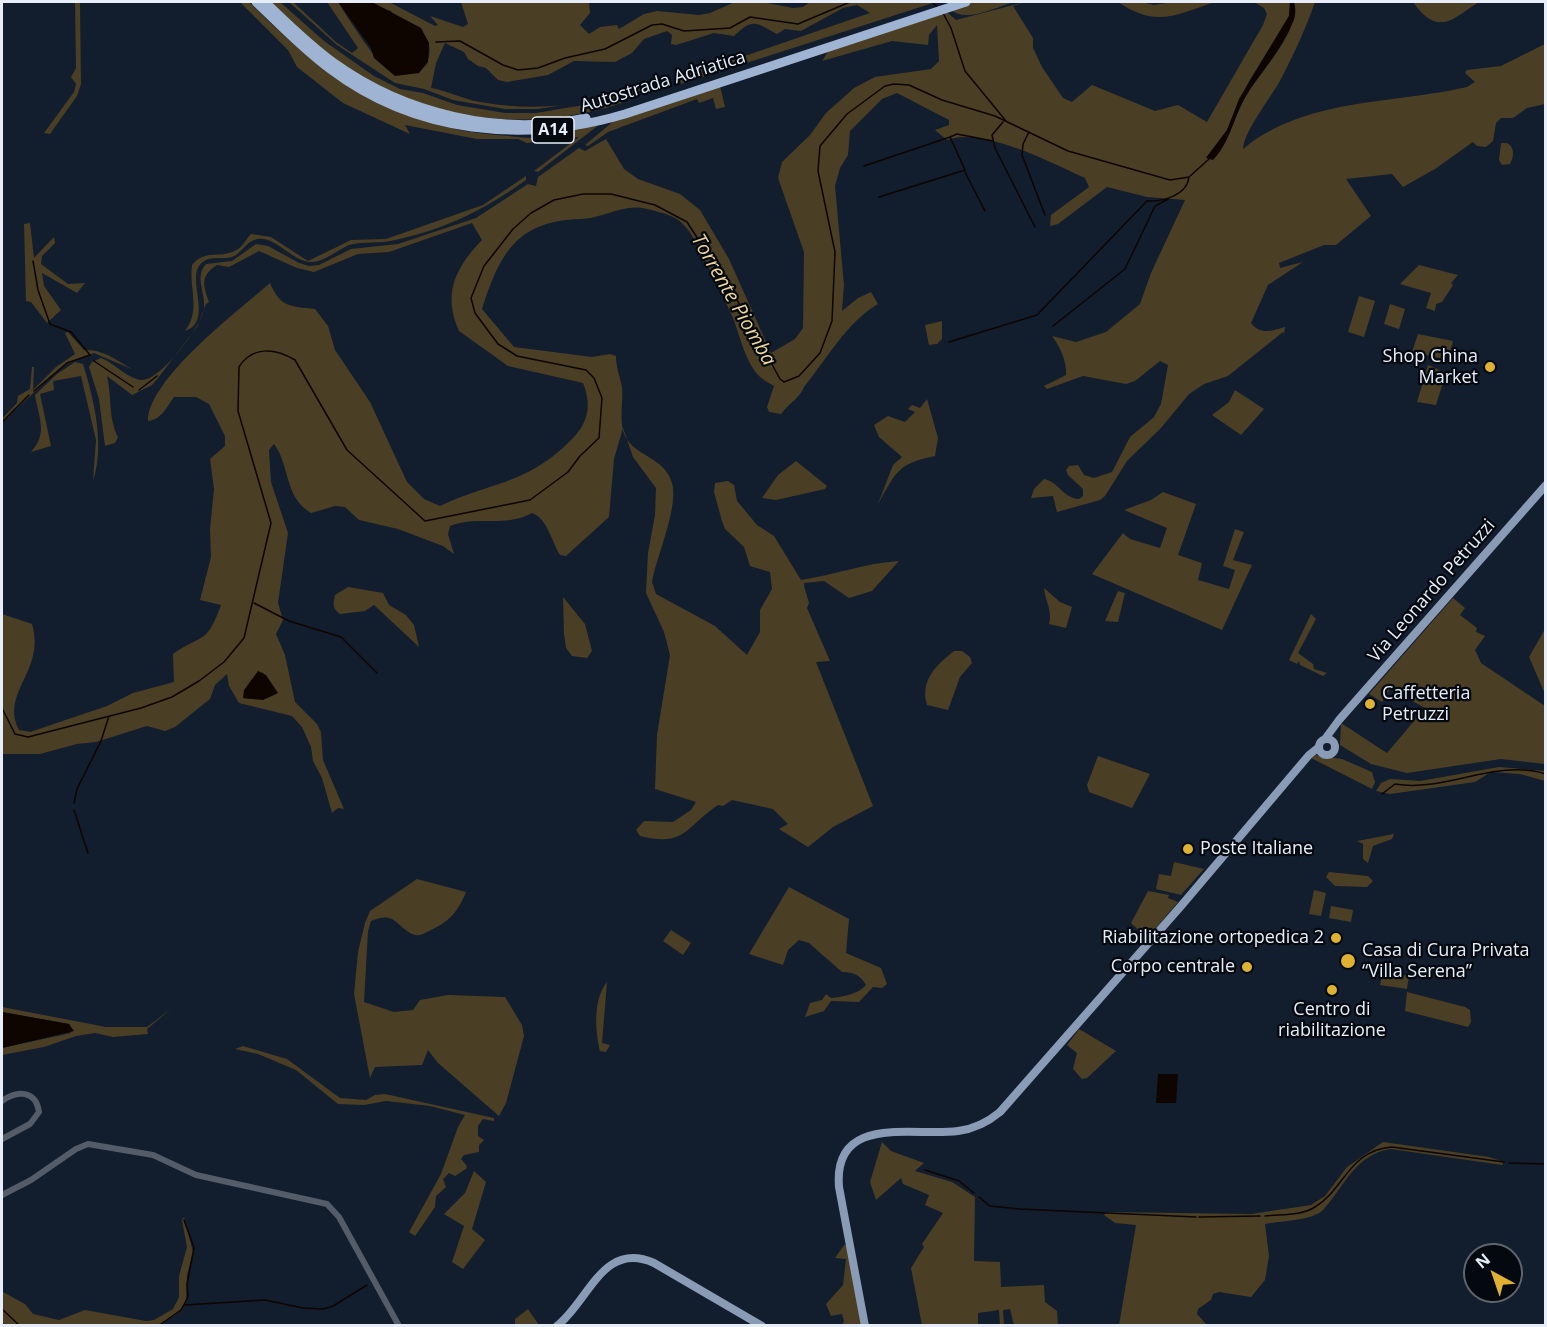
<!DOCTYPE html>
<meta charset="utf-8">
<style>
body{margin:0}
#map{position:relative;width:1547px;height:1327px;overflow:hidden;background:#121d2e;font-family:"Open Sans",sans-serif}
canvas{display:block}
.frame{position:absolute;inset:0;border:3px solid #e7eefa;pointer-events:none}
.north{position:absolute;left:1463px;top:1243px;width:60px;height:60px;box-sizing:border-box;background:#04080f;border:2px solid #5f646d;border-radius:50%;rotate:320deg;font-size:16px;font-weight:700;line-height:24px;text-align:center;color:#e7eefa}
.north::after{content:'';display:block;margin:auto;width:21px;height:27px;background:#deb133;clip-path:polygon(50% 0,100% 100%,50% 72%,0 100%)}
</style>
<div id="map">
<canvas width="1547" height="1327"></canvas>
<div class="frame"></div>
<div class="north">N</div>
</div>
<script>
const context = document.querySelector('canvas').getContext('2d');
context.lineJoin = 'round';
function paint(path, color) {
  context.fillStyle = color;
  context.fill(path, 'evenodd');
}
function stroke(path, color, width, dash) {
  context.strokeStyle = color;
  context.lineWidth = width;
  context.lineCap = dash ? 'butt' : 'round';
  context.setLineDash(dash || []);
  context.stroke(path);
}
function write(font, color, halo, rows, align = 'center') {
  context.font = font + ' "Open Sans",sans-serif';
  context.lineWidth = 4.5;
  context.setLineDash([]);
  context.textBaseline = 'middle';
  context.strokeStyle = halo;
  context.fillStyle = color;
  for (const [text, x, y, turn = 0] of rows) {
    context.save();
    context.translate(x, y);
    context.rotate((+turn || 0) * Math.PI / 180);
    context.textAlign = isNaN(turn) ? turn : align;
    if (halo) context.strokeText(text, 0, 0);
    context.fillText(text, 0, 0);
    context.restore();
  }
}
paint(new Path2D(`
 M 75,2 L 80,3 L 81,84 L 77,96 L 50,134 L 44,133 L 74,92 L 76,84 L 71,77 L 76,68 Z
 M 240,2 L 249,2 C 322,75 390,126 497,135 C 513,136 531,140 547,137 C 551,136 555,133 559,132 C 573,129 587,127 600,124 L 538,172 L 534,171 L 579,137 L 527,143 L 518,139 L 477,139 L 405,125 L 410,134 L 343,103 L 297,67 L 288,50 Z
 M 269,2 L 280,2 L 324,41 L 374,76 L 400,89 L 423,93 L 457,105 L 505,113 L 536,113 L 590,104 L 644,87 C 632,103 604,109 583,113 C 496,132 398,109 327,54 C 307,38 288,19 269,2 Z
 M 289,2 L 293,2 L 336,42 L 352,53 L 358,48 L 327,2 L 338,2 C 351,22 375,63 395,75 L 426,65 C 439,38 415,23 393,15 L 391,11 L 378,7 L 372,2 L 389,2 L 435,26 L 438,25 L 430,16 L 463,27 L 468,24 L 461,2 L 589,2 L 590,13 L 580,25 L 589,34 L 600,27 L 617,25 L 619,29 L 644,14 L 657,11 L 699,15 L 710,13 L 735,2 L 762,2 L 793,8 L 803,7 L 810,2 L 936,2 L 681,84 L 680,78 L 694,68 L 704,70 L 870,13 L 857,5 L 843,8 L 801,31 L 785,29 L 777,34 C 757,23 753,17 734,36 L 714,33 L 676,45 L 671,44 L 672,35 L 667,31 L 644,39 L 632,53 L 615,62 L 574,61 L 548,75 L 507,82 L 498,80 L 486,68 L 478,66 L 468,59 L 464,52 L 445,43 L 436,63 L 431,88 C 448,91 463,99 480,102 C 508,107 535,108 563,105 L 538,109 L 505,109 L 453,100 L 424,89 L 395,83 L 337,45 Z
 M 973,2 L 1014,2 C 996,7 965,24 950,9 Z
 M 1025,2 L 1013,6 L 1033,38 L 1033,48 L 1042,67 L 1063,98 L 1072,102 L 1092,85 L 1155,111 L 1178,105 L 1207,122 L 1263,25 L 1267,14 L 1264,8 L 1254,2 L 1290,2 L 1289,16 L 1248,83 L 1227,130 L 1206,158 L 1218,154 C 1231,134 1236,111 1249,91 C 1264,67 1300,31 1294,2 L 1315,2 C 1306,28 1294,54 1281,79 C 1272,96 1244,131 1243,149 C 1304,98 1393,104 1467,87 L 1475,82 L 1465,73 L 1467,70 L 1501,66 L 1545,44 L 1545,104 L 1527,108 L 1513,118 L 1501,118 L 1496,123 L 1493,141 L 1486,147 L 1477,146 L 1473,142 L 1435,169 L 1403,187 L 1392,174 L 1346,179 L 1371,216 L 1336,245 L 1324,245 L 1279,263 L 1280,268 L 1303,262 L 1268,285 L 1251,323 C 1260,335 1272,331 1285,327 L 1284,334 L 1283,332 L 1228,376 L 1204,384 L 1189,394 L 1161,428 L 1127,461 L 1105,496 L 1100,500 L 1057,512 L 1053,496 L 1031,498 L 1034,489 L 1044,479 C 1059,482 1063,498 1079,499 L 1083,496 L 1083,489 L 1068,475 L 1066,470 L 1069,466 L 1078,465 L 1084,475 L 1094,478 L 1112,472 L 1130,437 L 1154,417 L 1161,404 L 1168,365 L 1160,361 L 1135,381 L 1126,384 L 1083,376 L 1047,389 L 1044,386 L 1066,375 C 1067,361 1060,347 1052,336 L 1076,342 L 1106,332 L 1140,304 L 1151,273 L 1185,200 L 1147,197 L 1107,187 L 1058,224 L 1050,226 L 1051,215 L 1089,187 L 1085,178 C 1052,163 982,126 947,140 L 935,130 L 949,125 L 949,120 L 897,93 L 882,99 L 850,131 L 848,155 L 840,168 L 835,186 L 844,285 L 842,311 L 858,298 L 871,292 L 878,304 C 848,321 826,360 804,387 C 799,399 789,403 781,414 L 769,412 L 767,407 L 774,386 C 769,383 763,380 759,376 C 745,361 740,336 733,318 C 724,297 713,277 703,256 C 697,244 689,227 677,219 C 669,214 652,210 642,208 C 621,205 601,219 580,219 C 516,221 500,254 482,309 L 514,347 L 592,357 L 610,354 L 616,356 C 616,368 620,376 622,387 C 624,403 617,426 628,441 C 641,457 663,459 671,480 C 681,503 656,557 652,582 L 656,594 L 715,626 L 747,655 L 760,632 L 760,610 L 772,589 L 770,572 L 750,566 L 744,547 L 725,529 L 722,521 L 714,492 L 715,483 L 728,481 L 734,485 L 737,501 L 757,525 L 774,536 L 801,580 C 834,575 866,563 899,561 L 872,591 L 849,598 L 824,581 L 804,583 L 804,586 L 809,603 L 807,608 L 830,661 L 816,662 L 873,806 L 833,827 L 808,847 L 779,829 L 788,824 L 773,809 L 732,800 L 723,806 L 718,805 C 684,828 686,847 640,836 L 636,830 L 644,821 L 673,822 L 691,810 L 696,802 L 655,789 L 657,735 L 670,655 L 664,632 L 646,593 L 648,553 L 655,515 L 656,488 L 633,457 L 623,428 L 614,459 L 609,517 L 566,556 L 560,555 C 552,542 547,518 532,513 C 505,528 477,515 450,526 L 448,534 L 454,554 L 443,546 L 398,529 L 359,520 L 345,507 L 335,506 L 311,513 C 284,497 290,465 274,444 L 269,450 L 271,482 L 288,533 L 278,603 L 283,620 L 276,634 L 285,655 L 295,702 L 317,724 L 321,732 L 323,760 L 344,809 L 338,808 L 332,813 L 322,778 L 313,761 L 311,747 L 302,727 L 292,716 L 239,703 L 229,686 L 227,674 L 215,685 L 210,699 L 175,727 L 165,731 L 147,726 L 96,742 L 77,744 L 40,754 L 2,754 L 2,614 L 32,624 C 46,671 0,692 19,730 L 30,732 L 107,706 L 133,693 L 174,682 L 173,654 C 203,633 206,646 221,605 L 200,600 L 211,557 L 210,529 L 214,489 L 210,459 L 225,446 L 225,436 L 209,404 L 196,397 L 174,397 C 167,407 161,420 148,421 C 148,379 238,311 270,283 C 281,308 290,306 315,309 L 328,326 L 335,350 L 370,402 L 407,482 L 424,499 L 440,506 C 488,483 526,484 567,444 C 587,426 593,408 583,383 L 508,366 L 459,331 C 442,293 456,267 482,240 L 472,223 L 389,252 L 358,254 L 314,272 L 297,268 L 259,251 L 229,267 L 217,265 C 200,276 203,285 209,302 L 206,304 L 197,327 L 158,378 L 152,385 L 132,395 L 107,376 C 112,397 108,418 118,437 L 115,443 L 105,446 L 99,399 L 89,367 L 92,362 L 101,358 C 114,363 128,379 142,380 C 161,380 201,327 204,309 C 206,293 194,277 206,264 L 232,261 L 256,244 L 268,246 L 299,263 L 309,266 L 319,265 L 351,249 L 398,244 L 476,218 L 528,184 L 536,186 L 538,177 L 579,148 L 585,151 L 606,139 L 624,169 L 638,179 L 680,194 L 700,210 L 729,259 L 771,353 L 795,339 L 803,328 L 804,252 L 778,178 L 782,162 L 810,135 L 826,113 L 854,88 L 875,77 L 931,69 L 939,61 L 937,25 L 929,35 L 928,45 L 892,41 L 822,61 L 829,50 L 946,11 L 956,20 ZM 262,672 L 277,693 C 266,700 256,700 243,698 Z
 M 1118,2 L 1141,2 L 1154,5 L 1172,2 L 1215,2 C 1176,15 1156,28 1118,2 Z
 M 1413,2 L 1479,2 C 1451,20 1438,37 1413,2 Z
 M 720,86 L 725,107 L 716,109 L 713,98 L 699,103 L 697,99 L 608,132 L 588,146 L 585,145 L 615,120 Z
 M 1501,143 L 1507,143 C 1515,147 1514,157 1510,164 L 1502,165 L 1499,160 Z
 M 526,176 L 526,180 C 484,210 446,229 395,240 C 380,244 363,241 349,245 C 337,250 326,261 312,262 C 292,263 274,232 254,240 C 245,243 241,254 232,257 C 221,260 207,254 199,266 C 188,282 213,322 185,331 C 201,310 189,290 192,265 C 205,248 222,260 238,249 C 243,246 247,238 251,234 L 271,237 L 308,261 L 351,240 L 386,239 L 483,205 Z
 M 30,223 L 34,258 L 54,237 L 55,243 L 42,256 L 41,264 L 68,284 L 85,283 L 77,293 L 42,273 L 44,286 L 61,310 L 47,323 L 31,302 L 26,301 L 24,224 Z
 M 1419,265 L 1458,275 L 1451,283 L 1453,285 L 1442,302 L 1436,304 L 1435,311 L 1426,308 L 1431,293 L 1400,284 Z
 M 1359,296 L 1375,301 L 1364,337 L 1348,332 Z
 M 1390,304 L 1405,309 L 1399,329 L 1384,324 Z
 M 942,321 L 942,339 L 937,344 L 929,345 L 925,325 Z
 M 68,332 L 84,350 C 104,349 117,361 134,370 L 94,353 L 65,365 L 55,373 L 2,422 L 2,419 L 17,403 L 18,396 L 30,389 L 32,367 L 34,367 L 33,390 L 56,367 L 75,354 L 65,333 Z
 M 1418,334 L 1453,341 L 1449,355 L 1444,359 L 1412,352 Z
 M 75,362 L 83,364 C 94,399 105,445 93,481 L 96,440 L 81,376 L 53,381 L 54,390 L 40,394 L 51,446 L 31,452 C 48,433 39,419 35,395 L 57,374 Z
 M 1428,365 L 1446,373 L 1436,405 L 1417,402 Z
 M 1235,390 L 1264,409 L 1241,435 L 1212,415 L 1229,402 Z
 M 927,399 L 938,438 L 935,456 C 897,464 897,471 878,504 L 893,465 L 902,457 L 879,437 L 874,425 L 888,416 L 905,422 L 915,412 L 908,409 L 912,405 L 920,408 Z
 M 796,461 L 827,486 L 825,489 L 776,500 L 762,498 L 778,475 Z
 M 1163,492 L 1196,504 L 1178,555 L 1202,563 L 1198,580 L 1229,589 L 1235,570 L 1223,566 L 1235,529 L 1244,532 L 1233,560 L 1252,565 L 1222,630 L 1092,574 L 1123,533 L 1130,539 L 1160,548 L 1167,528 L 1124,510 L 1151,500 Z
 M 348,587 L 383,593 L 389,605 L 406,615 L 414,625 L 419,647 L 374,605 L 365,611 L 340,614 C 332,608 333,604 335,595 Z
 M 1044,588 L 1060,602 L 1072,607 L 1066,628 L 1049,624 C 1053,611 1045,601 1044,588 Z
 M 1118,591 L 1125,593 L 1118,622 L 1105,621 Z
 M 563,597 L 585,624 L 592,651 L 587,658 L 572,656 L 566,648 L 564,634 Z
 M 1453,598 L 1465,608 L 1460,615 L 1477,628 L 1476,632 L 1485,636 L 1475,650 L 1481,663 L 1545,706 L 1545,764 L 1501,759 L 1407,773 L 1371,764 L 1340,745 L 1341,723 L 1387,753 L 1425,708 L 1390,689 L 1382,702 L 1369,694 Z
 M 1311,614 L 1316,619 L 1298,653 L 1313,664 L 1314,669 L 1327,673 L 1323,676 L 1300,665 L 1299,661 L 1297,664 L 1289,660 Z
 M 1545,629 L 1546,629 L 1545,694 L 1529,657 Z
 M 954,651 L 962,651 L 970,657 L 972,663 L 960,677 L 948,710 L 927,705 C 920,681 935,666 954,651 Z
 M 1315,755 L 1342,759 L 1372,772 L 1375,782 L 1372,789 L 1311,758 Z
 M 1098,756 L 1150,774 L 1132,808 L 1089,792 L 1087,785 Z
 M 1499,767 L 1545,771 L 1545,781 L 1520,774 L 1491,772 L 1475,782 L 1390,794 L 1376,791 L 1381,783 L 1390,779 L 1420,781 Z
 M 1394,834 L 1392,839 L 1373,846 L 1368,863 L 1363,859 L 1363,844 L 1357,841 Z
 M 1174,862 L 1204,869 L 1181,895 L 1156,889 L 1159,874 L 1171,876 Z
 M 1329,872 L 1368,876 L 1373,881 L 1367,887 L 1335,886 L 1326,877 Z
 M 417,879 L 466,892 C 458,912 449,922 429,931 C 423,934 419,937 412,934 C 395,925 395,911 371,921 L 368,931 L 364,1002 L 394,1012 L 413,1010 L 420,1000 L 448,995 L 505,997 L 522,1025 L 524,1036 L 506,1103 L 499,1116 L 438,1063 L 428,1050 L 422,1065 L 375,1067 L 370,1078 L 354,994 L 358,952 L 365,923 L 370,911 Z
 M 789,887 L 849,919 L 846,953 L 881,968 L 887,984 L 882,988 L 873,987 L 859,1002 L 831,1001 L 824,1011 L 805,1017 L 810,1003 L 822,1000 L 826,994 L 831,998 C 842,997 859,994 866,985 C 860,975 854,972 842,972 L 809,943 L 799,940 L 788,950 L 783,965 L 749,954 Z
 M 1314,890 L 1326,893 L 1321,916 L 1309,914 Z
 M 1148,891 L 1169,895 L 1168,898 L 1178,902 L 1147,938 L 1131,923 Z
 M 1331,906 L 1353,910 L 1351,922 L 1329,918 Z
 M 671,930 L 691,943 L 683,955 L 663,941 Z
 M 1383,972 L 1409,976 L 1407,989 L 1380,985 Z
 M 607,982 L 602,1043 L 610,1045 L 606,1052 L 600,1051 C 595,1030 593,999 607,982 Z
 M 1407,992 L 1465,1007 L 1470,1010 L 1471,1022 L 1468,1027 L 1405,1011 Z
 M 2,1007 L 106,1027 L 147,1027 L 172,1008 L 147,1029 L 148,1034 L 113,1037 L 95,1033 L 76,1036 L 44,1047 L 2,1055 L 2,1048 L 71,1033 L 69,1024 L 2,1012 Z
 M 1079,1029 L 1116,1051 L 1087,1078 L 1082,1079 L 1073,1069 L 1077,1053 L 1067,1045 Z
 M 243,1046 L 287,1059 L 340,1098 L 366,1100 L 375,1095 L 385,1094 L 494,1118 L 494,1121 L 483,1119 L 478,1126 L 478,1136 L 484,1140 L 479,1145 L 479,1152 L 464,1155 L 461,1159 L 467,1166 L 466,1169 L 455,1176 L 449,1173 L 443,1179 L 446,1187 L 436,1196 L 435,1207 L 415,1236 L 409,1232 L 441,1174 L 458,1127 L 465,1115 L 430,1106 L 386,1101 L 364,1105 L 338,1104 L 296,1070 L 258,1054 L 235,1049 Z
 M 882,1142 L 891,1151 L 924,1163 L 915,1171 L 952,1182 L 975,1197 L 974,1261 L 1000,1262 L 1001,1287 L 1044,1285 L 1045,1302 L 1057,1311 L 1058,1325 L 1014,1325 L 1010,1309 L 1003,1310 L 1004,1325 L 1000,1325 L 999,1310 L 978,1313 L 978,1325 L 922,1325 L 911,1268 L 924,1247 L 922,1244 L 943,1213 L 925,1205 L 929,1195 L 903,1184 L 901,1178 L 876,1200 L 870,1182 Z
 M 1383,1142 L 1489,1157 L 1504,1162 L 1502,1165 L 1391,1149 C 1355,1154 1344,1187 1323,1210 C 1312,1221 1279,1221 1265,1224 L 1269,1256 L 1265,1280 L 1251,1297 L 1219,1292 L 1213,1294 L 1211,1300 L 1198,1309 L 1197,1314 L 1207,1325 L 1119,1325 L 1136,1225 L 1115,1223 L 1104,1215 L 1107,1212 L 1251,1214 L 1311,1205 L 1325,1196 L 1347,1167 Z
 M 474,1171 L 486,1182 L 472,1229 L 485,1240 L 463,1269 L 452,1262 L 464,1226 L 444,1214 L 465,1193 Z
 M 184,1217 L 193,1252 L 187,1275 L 186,1302 L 178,1313 L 158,1326 L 6,1326 L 2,1321 L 3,1292 L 25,1304 L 33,1314 L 59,1320 L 85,1310 L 146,1321 L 154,1320 L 173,1309 L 179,1297 L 179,1276 L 187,1247 L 182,1220 Z
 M 844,1245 L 847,1245 L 863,1325 L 842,1325 L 844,1321 L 842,1314 L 831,1316 L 826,1304 L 843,1285 L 846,1259 L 835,1258 Z
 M 528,1309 L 539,1325 L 515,1325 L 515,1319 Z`), '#4a3f24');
paint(new Path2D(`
 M 338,2 L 372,2 L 421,28 L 429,43 L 428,62 L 419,73 L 395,76 L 374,58 L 371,48 Z
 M 1290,2 L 1294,2 C 1296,9 1296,17 1292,24 C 1282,48 1264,69 1249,91 C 1234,113 1232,140 1213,160 L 1206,158 L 1227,130 L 1239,99 L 1289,16 Z
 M 258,671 L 266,675 L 278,693 L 263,700 L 243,698 L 244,690 Z
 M 2,1012 L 69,1024 L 74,1031 L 2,1048 Z
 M 1158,1074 L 1178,1074 L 1176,1103 L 1156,1103 Z`), '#0e0500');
stroke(new Path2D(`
 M 932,2 L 937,7
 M 943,13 L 951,28 L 965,71 L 1006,121
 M 436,42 L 460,41 L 503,65 L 518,70 L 538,68 L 565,58 L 605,49 L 652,25 L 662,24 L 684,31 L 730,28 L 750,17 L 798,24 L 850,2
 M 1003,122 L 992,135 L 995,148 L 1035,227
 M 1029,132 L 1023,144 L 1022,155 L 1045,215
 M 864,166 L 950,137
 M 965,172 L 985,211
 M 879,197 L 965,170 L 950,137 L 957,134 L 993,141
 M 33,261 L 38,290 L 50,324 L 71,332 L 90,355
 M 1053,326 L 1125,269 L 1155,206 L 1168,199
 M 949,342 L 1037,315 L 1147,201 C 1163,202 1187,195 1189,177
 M 94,361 L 133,387
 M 139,390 L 157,376
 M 34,391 L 67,363 L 90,355
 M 2,422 L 29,395
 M 254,603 L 289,621 L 341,637 L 377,673
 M 2,708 L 15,734 L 28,737 L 141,708 L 172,697 L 199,681 L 224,662 L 244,638 L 271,523 L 238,411 L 239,367 C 252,346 275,348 295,360 L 347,450 L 425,521 L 530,500 L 568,472 L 580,456 L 599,438 L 602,398 L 594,378 L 586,370 L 517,356 L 498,344 L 475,313 L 471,298 L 484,266 L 513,229 L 531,213 L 554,200 L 583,194 L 611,194 L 655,205 L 687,222 L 736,298 L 780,379 L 784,382 L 799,376 L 820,353 L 832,321 L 835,252 L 818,171 L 820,146 L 847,114 L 885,86 L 894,84 L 909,85 L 942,100 L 995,116 L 1068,151 L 1170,180 L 1189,177 L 1209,159
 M 1382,794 L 1395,784 C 1444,793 1496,758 1546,774
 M 74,803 L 77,789 L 101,741 L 109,716
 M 74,810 L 88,853
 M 1509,1163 L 1546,1164
 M 925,1170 L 959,1181 L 974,1193
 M 979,1197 L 990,1206 L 1019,1209 L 1196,1217
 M 1265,1216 C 1280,1214 1301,1216 1315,1207 C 1344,1190 1349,1150 1392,1147 L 1504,1162
 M 1199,1217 L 1260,1216
 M 185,1305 L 265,1300 L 303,1308 L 323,1309 L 333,1306 L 367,1285
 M 2,1309 L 20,1326
 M 158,1326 L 181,1310 L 188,1297 L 187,1284 L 194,1248 L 184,1220`), '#0e0500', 1.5);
stroke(new Path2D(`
 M 2,1101 C 17,1090 36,1090 39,1112 L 30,1124 L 2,1139
 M 2,1195 L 31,1180 L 76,1149 L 88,1144 L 153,1155 L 196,1175 L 327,1204 L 339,1217 L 399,1326`), '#535c68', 6);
stroke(new Path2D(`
 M 1325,739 L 1339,720 L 1546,485
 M1319 747a8 8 0 1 1 16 0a8 8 0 1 1-16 0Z
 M 557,1326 C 589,1301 603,1240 654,1263 L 762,1326
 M 865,1326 L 839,1187 C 833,1113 914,1137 958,1131 C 974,1129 988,1122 1000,1112 L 1181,906 L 1309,755 L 1319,747`), '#8a9bb5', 8);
stroke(new Path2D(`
 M 256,2 C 280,25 303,49 330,69 C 416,134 524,144 625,114 L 966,2
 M 265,2 C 287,23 309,45 334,63 C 405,114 500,137 586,118`), '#9fb4d3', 9);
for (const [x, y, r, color] of [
 [1490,367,6,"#deb133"],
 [1370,704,6,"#deb133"],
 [1188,849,6,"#deb133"],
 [1336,938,6,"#deb133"],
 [1348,961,8,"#deb133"],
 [1247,967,6,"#deb133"],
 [1332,990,6,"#deb133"]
]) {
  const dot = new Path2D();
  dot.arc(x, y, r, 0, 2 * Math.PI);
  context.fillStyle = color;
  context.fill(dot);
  stroke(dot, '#04080f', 2);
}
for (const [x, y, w] of [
 [553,130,42]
]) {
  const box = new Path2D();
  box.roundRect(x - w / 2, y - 13, w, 26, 4.5);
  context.fillStyle = '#04080f';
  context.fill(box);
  stroke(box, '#e7eefa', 1.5);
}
write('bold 16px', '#e7eefa', null, [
 ["A14",553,130]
]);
write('18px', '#e7eefa', '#04080f', [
 ["Autostrada Adriatica",663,82,-17],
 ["Via Leonardo Petruzzi",1432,591,-49]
]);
write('18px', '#e7eefa', '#04080f', [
 ["Shop China",1478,357],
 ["Market",1478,378],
 ["Caffetteria",1382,694,"left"],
 ["Petruzzi",1382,715,"left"],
 ["Poste Italiane",1200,849,"left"],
 ["Riabilitazione ortopedica 2",1324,938],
 ["Casa di Cura Privata",1362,951,"left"],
 ["“Villa Serena”",1362,972,"left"],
 ["Corpo centrale",1235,967],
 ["Centro di",1332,1010,"center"],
 ["riabilitazione",1332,1031,"center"]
], 'right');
write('italic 20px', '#eed59a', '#04080f', [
 ["Torrente Piomba",733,300,60]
]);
</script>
